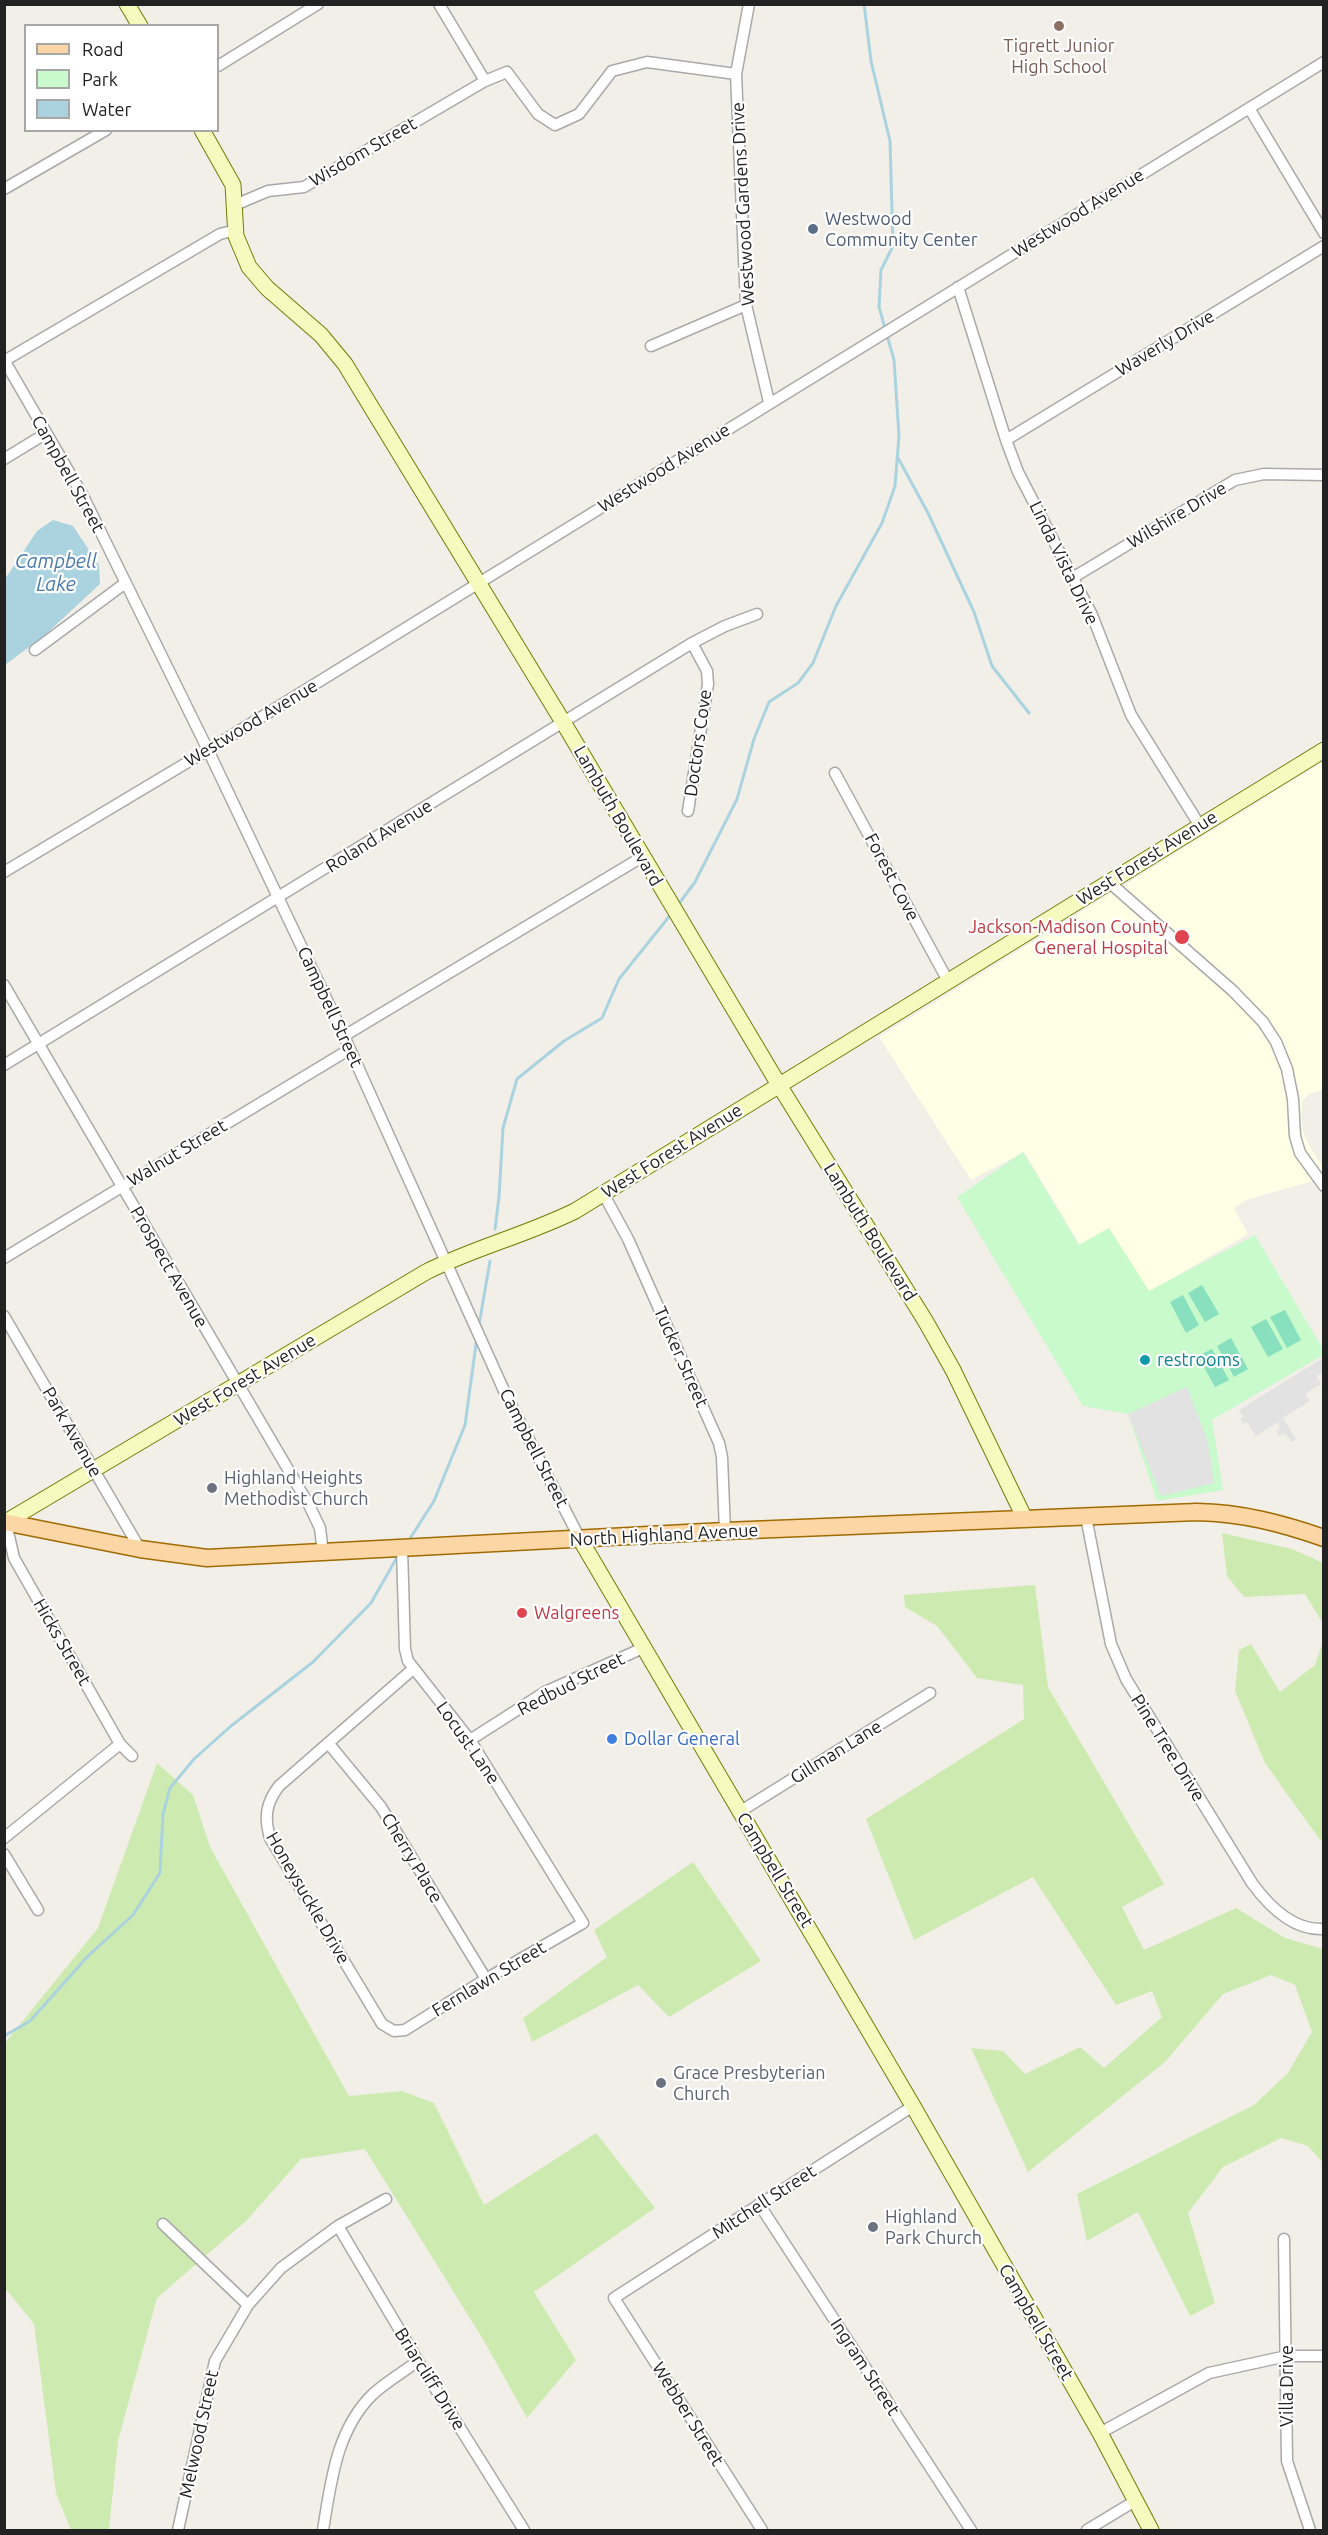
<!DOCTYPE html>
<style>
body{margin:0}
#map{position:relative;width:1328px;height:2535px;overflow:hidden;background:#f2efe9;font-family:Ubuntu,sans-serif}
canvas{display:block}
.frame{position:absolute;inset:0;border:6px solid #222;pointer-events:none}
.legend{position:absolute;left:24px;top:24px;width:195px;height:108px;box-sizing:border-box;background:#fff;border:2px solid #a7a7a7;margin:0;padding:8px 10px;list-style:none;font-size:18px;color:#222}
.legend li{display:flex;align-items:center;gap:12px;height:30px}
.legend b{width:30px;border:2px solid #a7a7a7}
</style>
<div id="map">
<canvas width="1328" height="2535"></canvas>
<div class="frame"></div>
<ul class="legend">
<li><b style="height:8px;background:#fcd6a4"></b>Road</li>
<li><b style="height:16px;background:#c8facc"></b>Park</li>
<li><b style="height:16px;background:#aad3df"></b>Water</li>
</ul>
</div>
<script>
const context = document.querySelector('canvas').getContext('2d');
context.lineJoin = 'round';
function paint(path, color) {
  context.fillStyle = color;
  context.fill(path, 'evenodd');
}
function stroke(path, color, width, dash) {
  context.strokeStyle = color;
  context.lineWidth = width;
  context.lineCap = dash ? 'butt' : 'round';
  context.setLineDash(dash || []);
  context.stroke(path);
}
function write(font, color, halo, rows, align = 'center') {
  context.font = font + ' Ubuntu,sans-serif';
  context.lineWidth = 4.5;
  context.setLineDash([]);
  context.textBaseline = 'middle';
  context.strokeStyle = halo;
  context.fillStyle = color;
  for (const [text, x, y, turn = 0] of rows) {
    context.save();
    context.translate(x, y);
    context.rotate((+turn || 0) * Math.PI / 180);
    context.textAlign = isNaN(turn) ? turn : align;
    if (halo) context.strokeText(text, 0, 0);
    context.fillText(text, 0, 0);
    context.restore();
  }
}
paint(new Path2D(`
 M 1323,762 L 1323,1090 L 1309,1094 L 1302,1101 L 1301,1116 L 1304,1136 L 1323,1168 L 1323,1178 L 1246,1200 L 1234,1208 L 1248,1234 L 1149,1292 L 1109,1228 L 1080,1245 L 1024,1152 L 971,1180 L 879,1037 Z`), '#ffffe5');
paint(new Path2D(`
 M 1222,1533 L 1292,1549 L 1323,1563 L 1323,1624 L 1305,1594 L 1244,1597 L 1227,1576 Z
 M 1035,1585 L 1048,1687 L 1164,1884 L 1122,1907 L 1144,1950 L 1236,1908 L 1285,1938 L 1323,1949 L 1323,2163 L 1308,2146 L 1281,2138 L 1223,2167 L 1188,2213 L 1215,2303 L 1190,2316 L 1138,2212 L 1087,2241 L 1077,2194 L 1254,2105 L 1288,2073 L 1312,2032 L 1295,1985 L 1271,1975 L 1223,1994 L 1165,2062 L 1028,2172 L 971,2048 L 1003,2051 L 1025,2074 L 1080,2047 L 1104,2068 L 1162,2017 L 1152,1991 L 1116,2005 L 1033,1877 L 914,1940 L 866,1819 L 1024,1719 L 1023,1685 L 977,1678 L 937,1626 L 905,1607 L 904,1595 Z
 M 1323,1641 L 1324,1837 L 1320,1840 L 1265,1763 L 1235,1691 L 1239,1650 L 1251,1644 L 1280,1692 L 1315,1665 Z
 M 157,1763 L 193,1795 L 210,1847 L 349,2096 L 402,2091 L 434,2103 L 484,2205 L 596,2133 L 655,2208 L 534,2292 L 576,2360 L 527,2418 L 484,2341 L 365,2149 L 301,2159 L 247,2220 L 157,2298 L 118,2441 L 109,2530 L 71,2530 L 56,2493 L 34,2324 L 5,2288 L 5,2043 L 98,1928 Z
 M 693,1862 L 761,1961 L 669,2017 L 638,1985 L 532,2042 L 523,2018 L 607,1957 L 594,1930 Z`), '#cdebb0');
paint(new Path2D(`
 M 1023,1152 L 1079,1245 L 1109,1228 L 1149,1291 L 1255,1235 L 1323,1349 L 1323,1355 L 1212,1420 L 1223,1490 L 1157,1501 L 1128,1414 L 1083,1406 L 957,1197 Z`), '#c8facc');
paint(new Path2D(`
 M 1202,1285 L 1219,1314 L 1205,1322 L 1188,1293 Z
 M 1183,1295 L 1199,1325 L 1186,1333 L 1170,1302 Z
 M 1285,1310 L 1301,1340 L 1287,1348 L 1270,1317 Z
 M 1266,1319 L 1283,1349 L 1268,1357 L 1251,1327 Z
 M 1231,1338 L 1248,1369 L 1234,1377 L 1217,1346 Z
 M 1212,1349 L 1229,1380 L 1215,1387 L 1198,1356 Z`), '#88e0be');
paint(new Path2D(`
 M 1323,1358 L 1323,1372 L 1317,1376 L 1321,1384 L 1305,1394 L 1310,1401 L 1283,1418 L 1296,1439 L 1291,1442 L 1287,1435 L 1283,1434 L 1279,1436 L 1276,1431 L 1280,1429 L 1278,1422 L 1256,1436 L 1247,1422 L 1243,1424 L 1240,1419 L 1243,1417 L 1239,1410 Z
 M 1187,1387 L 1208,1442 L 1214,1483 L 1161,1496 L 1128,1414 Z`), '#e2e2e2');
paint(new Path2D(`
 M 53,520 L 73,526 L 99,565 L 100,584 L 45,635 L 5,665 L 5,579 L 37,531 Z`), '#aad3df');
stroke(new Path2D(`
 M 898,458 L 928,513 L 974,612 L 992,666 L 1029,713
 M 678,905 L 695,882 L 737,799 L 754,739 L 769,702 L 798,683 L 813,663 L 836,606 L 882,523 L 895,486 L 899,436 L 894,360 L 879,307 L 881,270 L 893,246 L 890,141 L 871,61 L 864,4
 M 495,1229 L 499,1197 L 503,1128 L 517,1079 L 564,1041 L 602,1018 L 619,979 L 672,913
 M 479,1325 L 490,1261
 M 409,1540 L 434,1501 L 465,1425 L 477,1337
 M 4,2036 L 30,2021 L 88,1956 L 133,1915 L 160,1873 L 163,1814 L 170,1788 L 194,1759 L 231,1726 L 313,1662 L 371,1603 L 396,1559`), '#aad3df', 3);
const street = new Path2D(`
 M 439,4 L 485,81 L 507,72 L 538,114 L 555,125 L 579,114 L 612,71 L 647,62 L 736,74
 M 749,4 L 736,74 L 746,305 L 769,402
 M 218,66 L 318,4
 M 1249,108 L 1324,233
 M 4,189 L 106,130
 M 235,205 L 268,191 L 304,187 L 485,81
 M 958,287 L 1006,440 L 1018,472 L 1092,615 L 1131,715 L 1200,826
 M 651,346 L 746,305
 M 4,360 L 83,496 L 208,750 L 344,1036 L 506,1395 L 580,1539
 M 4,361 L 220,234 L 236,230
 M 1006,440 L 1324,246
 M 4,459 L 45,434
 M 1074,577 L 1235,480 L 1264,474 L 1324,475
 M 35,650 L 124,584
 M 835,773 L 948,981
 M 688,811 L 708,684 L 707,671 L 692,643
 M 4,872 L 208,750 L 1324,62
 M 1109,882 L 1233,991 L 1263,1022 L 1276,1042 L 1287,1069 L 1293,1099 L 1295,1136 L 1300,1153 L 1324,1186
 M 4,985 L 309,1505 L 320,1528 L 323,1553
 M 344,1036 L 642,857
 M 4,1065 L 692,643 L 725,626 L 757,614
 M 603,1193 L 628,1239 L 719,1443 L 722,1457 L 725,1531
 M 4,1258 L 350,1049
 M 4,1316 L 140,1549
 M 1086,1517 L 1111,1644 L 1126,1679 L 1252,1883 C 1268,1905 1293,1931 1324,1929
 M 6,1523 L 14,1558 L 120,1744 L 132,1756
 M 402,1549 L 405,1649 L 408,1661 L 470,1740 L 583,1923 L 486,1979 L 405,2030 L 394,2031 L 382,2024 L 270,1838 C 264,1817 266,1803 279,1786 L 413,1669
 M 470,1740 L 545,1692 L 643,1648
 M 329,1744 L 381,1807 L 486,1979
 M 741,1811 L 930,1693
 M 4,1838 L 120,1744
 M 4,1854 L 38,1910
 M 759,2204 L 971,2530
 M 163,2224 L 248,2305
 M 338,2226 L 418,2361 L 524,2530
 M 1284,2239 L 1287,2461 L 1310,2530
 M 1100,2433 L 1209,2373 L 1287,2356 L 1324,2356
 M 178,2530 L 215,2361 L 248,2305 L 281,2268 L 338,2226 L 386,2199
 M 323,2530 C 331,2482 336,2430 373,2394 C 386,2382 403,2372 418,2361
 M 762,2530 L 614,2298 L 913,2106
 M 1087,2530 L 1135,2501`);
const secondary = new Path2D(`
 M 127,4 L 140,26
 M 202,130 L 233,185 L 236,236 L 249,267 L 267,288 L 321,335 L 345,364 L 563,722 L 779,1085 L 926,1322 L 953,1370 L 1025,1519
 M 4,1523 L 426,1272 C 474,1248 526,1235 575,1211 L 1324,750
 M 580,1539 L 913,2106 L 1100,2433 L 1151,2530`);
const primary = new Path2D(`
 M 4,1522 L 140,1549 L 207,1558 L 725,1531 L 1197,1512 C 1242,1513 1281,1523 1324,1538`);
stroke(street, '#a9a9a9', 13);
stroke(secondary, '#707d05', 17);
stroke(primary, '#a06b00', 19);
stroke(street, '#fff', 10);
stroke(secondary, '#f7fabf', 15);
stroke(primary, '#fcd6a4', 16);
for (const [x, y, r, color] of [
 [1059,26,6,"#8d6e63"],
 [813,229,6,"#5c6f8a"],
 [1182,937,8,"#e0444e"],
 [1145,1360,6,"#0f9aa8"],
 [212,1488,6,"#6b7280"],
 [522,1613,6,"#e0444e"],
 [612,1739,6,"#3f7fe0"],
 [661,2083,6,"#6b7280"],
 [873,2227,6,"#6b7280"]
]) {
  const dot = new Path2D();
  dot.arc(x, y, r, 0, 2 * Math.PI);
  context.fillStyle = color;
  context.fill(dot);
  stroke(dot, '#fff', 2);
}
write('18px', '#785e54', '#fff', [
 ["Tigrett Junior",1059,46],
 ["High School",1059,67]
]);
write('18px', '#222', '#fff', [
 ["Wisdom Street",363,152,-30],
 ["Westwood Gardens Drive",743,204,-93],
 ["Westwood Avenue",1078,213,-32],
 ["Waverly Drive",1165,343,-31],
 ["Westwood Avenue",664,468,-32],
 ["Campbell Street",68,474,61],
 ["Wilshire Drive",1177,515,-31],
 ["Linda Vista Drive",1064,563,64],
 ["Westwood Avenue",251,723,-31],
 ["Doctors Cove",698,743,-82],
 ["Lambuth Boulevard",618,816,60],
 ["Roland Avenue",379,836,-32],
 ["West Forest Avenue",1147,858,-32],
 ["Forest Cove",892,877,62],
 ["Campbell Street",330,1007,65],
 ["West Forest Avenue",672,1151,-32],
 ["Walnut Street",177,1153,-31],
 ["Lambuth Boulevard",870,1232,58],
 ["Prospect Avenue",169,1267,60],
 ["Tucker Street",681,1357,66],
 ["West Forest Avenue",245,1380,-31],
 ["Park Avenue",72,1432,60],
 ["Campbell Street",534,1448,63],
 ["North Highland Avenue",664,1535,-3],
 ["Hicks Street",62,1642,60],
 ["Redbud Street",571,1684,-27],
 ["Locust Lane",468,1743,55],
 ["Pine Tree Drive",1168,1748,58],
 ["Gillman Lane",836,1752,-32],
 ["Cherry Place",412,1858,59],
 ["Campbell Street",775,1870,59],
 ["Honeysuckle Drive",308,1898,60],
 ["Fernlawn Street",489,1979,-31],
 ["Mitchell Street",764,2202,-33],
 ["Campbell Street",1036,2322,60],
 ["Ingram Street",865,2367,57],
 ["Briarcliff Drive",430,2379,58],
 ["Villa Drive",1287,2386,-90],
 ["Webber Street",688,2414,58],
 ["Melwood Street",199,2434,-78]
]);
write('18px', '#4e5e75', '#fff', [
 ["Westwood",825,219],
 ["Community Center",825,240]
], 'left');
write('18px', '#be3a42', '#fff', [
 ["Jackson-Madison County",1168,927],
 ["General Hospital",1168,948],
 ["Walgreens",534,1613,"left"]
], 'right');
write('18px', '#0d838f', '#fff', [
 ["restrooms",1157,1360]
], 'left');
write('18px', '#5b616d', '#fff', [
 ["Highland Heights",224,1478],
 ["Methodist Church",224,1499],
 ["Grace Presbyterian",673,2073],
 ["Church",673,2094],
 ["Highland",885,2217],
 ["Park Church",885,2238]
], 'left');
write('18px', '#366cbe', '#fff', [
 ["Dollar General",624,1739]
], 'left');
write('italic 20px', '#4a7aab', '#fff', [
 ["Campbell",56,561],
 ["Lake",56,584]
]);
</script>
